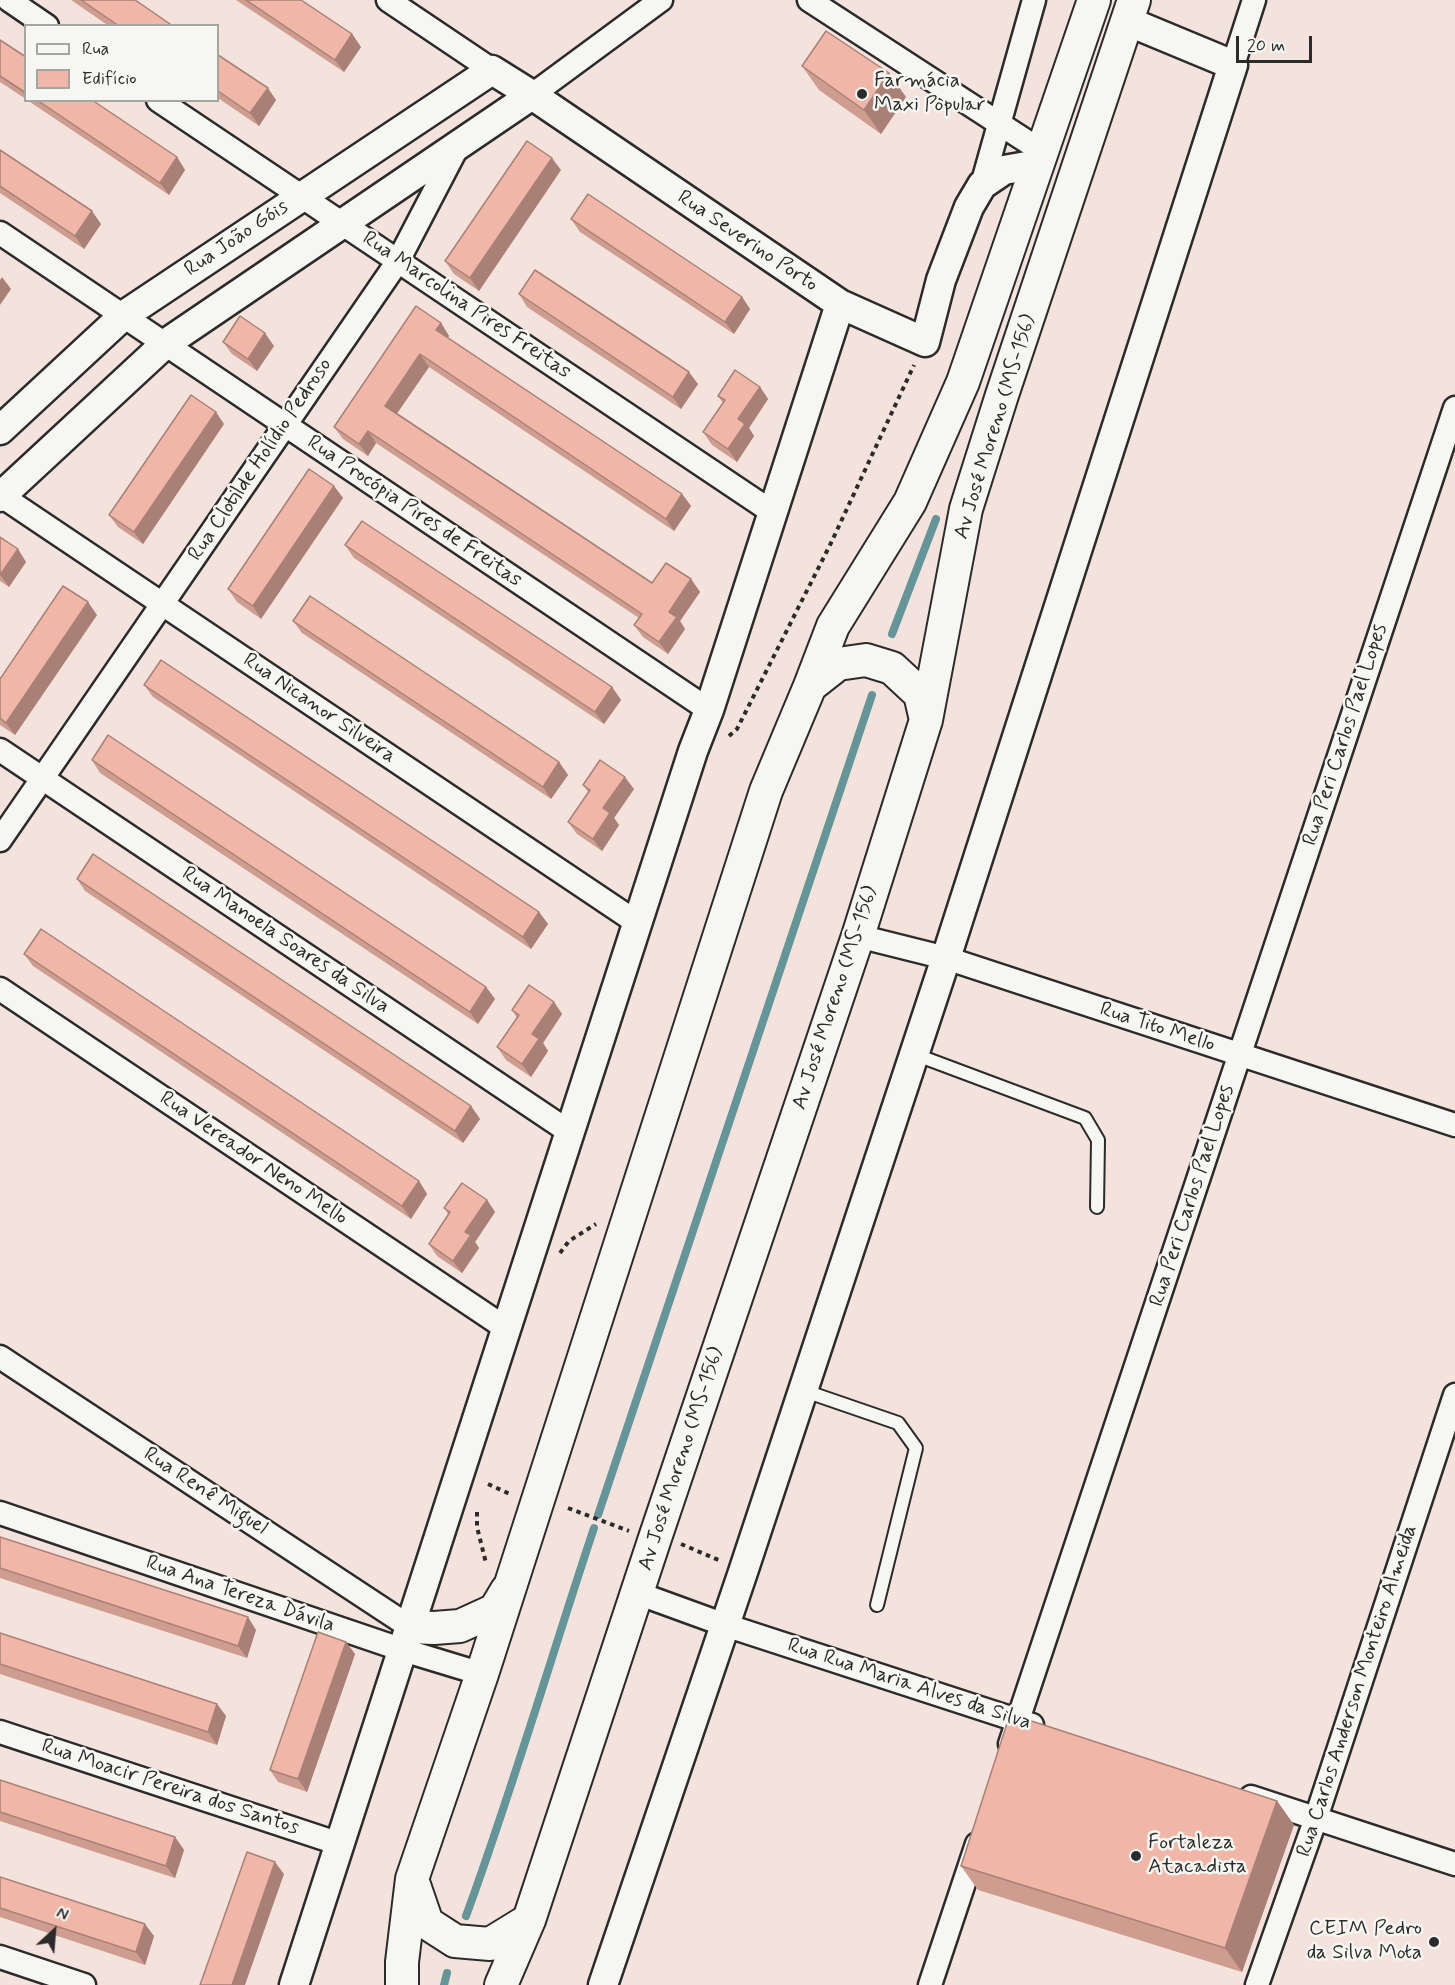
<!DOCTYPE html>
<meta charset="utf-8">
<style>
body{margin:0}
#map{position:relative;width:1455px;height:1985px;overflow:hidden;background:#f4e3dc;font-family:Mynerve,sans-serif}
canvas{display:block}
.legend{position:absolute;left:24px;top:24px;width:195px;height:78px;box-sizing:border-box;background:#f6f6f2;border:2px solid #a5a5a2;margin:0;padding:8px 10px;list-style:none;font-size:18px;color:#2b2b2b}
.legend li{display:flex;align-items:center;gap:12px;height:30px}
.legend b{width:30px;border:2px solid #a5a5a2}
.north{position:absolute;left:24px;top:1901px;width:60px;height:60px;-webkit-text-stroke:4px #f6f6f2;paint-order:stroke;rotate:26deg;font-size:16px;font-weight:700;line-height:24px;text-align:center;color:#2b2b2b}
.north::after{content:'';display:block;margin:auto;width:21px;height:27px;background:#2b2b2b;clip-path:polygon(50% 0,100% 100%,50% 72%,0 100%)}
.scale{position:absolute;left:1236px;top:36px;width:76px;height:27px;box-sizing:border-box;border:3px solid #2b2b2b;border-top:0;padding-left:8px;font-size:18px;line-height:21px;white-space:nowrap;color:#2b2b2b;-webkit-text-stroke:4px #f6f6f2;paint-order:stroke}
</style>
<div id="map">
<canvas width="1455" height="1985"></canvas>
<ul class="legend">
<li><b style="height:8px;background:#f6f6f2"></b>Rua</li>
<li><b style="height:16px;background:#f0b7a8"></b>Edifício</li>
</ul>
<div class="north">N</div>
<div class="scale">20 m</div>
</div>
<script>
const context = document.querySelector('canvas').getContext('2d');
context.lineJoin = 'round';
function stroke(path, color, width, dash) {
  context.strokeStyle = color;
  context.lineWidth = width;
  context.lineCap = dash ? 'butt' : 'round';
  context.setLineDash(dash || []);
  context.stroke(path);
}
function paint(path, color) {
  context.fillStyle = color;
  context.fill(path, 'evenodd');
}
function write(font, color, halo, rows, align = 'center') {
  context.font = font + ' Mynerve,sans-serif';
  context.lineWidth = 5;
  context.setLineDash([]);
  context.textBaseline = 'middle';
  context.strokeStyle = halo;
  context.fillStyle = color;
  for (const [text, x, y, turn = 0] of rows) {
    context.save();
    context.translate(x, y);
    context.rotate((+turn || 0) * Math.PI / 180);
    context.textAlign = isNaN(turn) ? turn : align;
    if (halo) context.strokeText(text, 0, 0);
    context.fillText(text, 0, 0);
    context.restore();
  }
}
stroke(new Path2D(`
 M 892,634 L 936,519
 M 598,1515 L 872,695
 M 466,1916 C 513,1788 551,1657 594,1528
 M 444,1985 L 447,1973`), '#649598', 8);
const service = new Path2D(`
 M 914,1054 L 1085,1118 L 1098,1140 L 1097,1207
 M 802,1390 L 898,1423 L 916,1448 L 877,1605`);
const minor = new Path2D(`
 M 9,0 L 47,26
 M 388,0 L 492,70
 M 809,0 L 1043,152
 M 1233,65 L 1254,0
 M 532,95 L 661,0
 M 158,100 L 772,512
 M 982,185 L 1034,0
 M 0,233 L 709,710
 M 0,495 L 639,924
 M 0,750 L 571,1133
 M 0,840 L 398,261 L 459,144
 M 858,936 L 946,958 L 1455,1125
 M 0,989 L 507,1329
 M 0,1357 L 410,1627
 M 0,1513 L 403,1650 L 482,1674
 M 637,1593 L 725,1625 L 1032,1725
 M 0,1732 L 340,1844
 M 1010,1744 L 1455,408
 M 1251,1797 L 1455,1864
 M 0,1957 L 84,1985
 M 930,1985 L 977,1844
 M 1257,1985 L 1316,1818 L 1455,1395`);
const tertiary = new Path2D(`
 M 0,430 L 123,316 L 492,70 L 532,95 L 840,304 L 925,342 L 941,280 L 969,207 L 982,185 L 1004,170 L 1038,164
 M 0,497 L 165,344 L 532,95
 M 294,1985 L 693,751 L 709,710 L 840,304
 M 603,1985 L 743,1572 L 946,958 L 1233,65 L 1127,21`);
const secondary = new Path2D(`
 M 810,686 L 838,664 L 866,660 L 892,668 L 920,694 L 926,720
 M 410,1627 L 434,1628 L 460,1626 L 495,1610 L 507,1590
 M 414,1885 L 427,1923 L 455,1941 L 490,1944 L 529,1920
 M 402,1985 L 402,1962 L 412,1879 L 482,1674 L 766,791 L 810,686 L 833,626 L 910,502 L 963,382 L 1094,0
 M 501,1985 L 529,1920 L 655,1538 L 858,936 L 926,720 L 966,509 L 1002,395 L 1134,0`);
stroke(service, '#2b2b2b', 16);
stroke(minor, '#2b2b2b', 27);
stroke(tertiary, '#2b2b2b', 33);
stroke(secondary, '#2b2b2b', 36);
stroke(new Path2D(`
 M 729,736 L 737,729 L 831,543 L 914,365
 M 560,1253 L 569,1241 L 596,1224
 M 488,1484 L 512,1495
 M 568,1508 L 629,1531
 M 477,1512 L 477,1527 L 486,1563
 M 681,1544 L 721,1561`), '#2b2b2b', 4, [4.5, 4.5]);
stroke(service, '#f6f6f2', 12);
stroke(minor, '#f6f6f2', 22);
stroke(tertiary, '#f6f6f2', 28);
stroke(secondary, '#f6f6f2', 32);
paint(new Path2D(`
 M 71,0 L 135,0 L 173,26 L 109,26 Z
 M 236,0 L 301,0 L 352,34 L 361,47 L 344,72 Z
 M 0,40 L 26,57 L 26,99 L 0,82 Z
 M 218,55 L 276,100 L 259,126 L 218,98 Z
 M 802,66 L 906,97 L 881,134 L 819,90 Z
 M 27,100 L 92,100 L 177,157 L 185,170 L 169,195 Z
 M 0,150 L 101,224 L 84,249 L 0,193 Z
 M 561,170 L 479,291 L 454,274 L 445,261 Z
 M 571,219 L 742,297 L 750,309 L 734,334 L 580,232 Z
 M 519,294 L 698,384 L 681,409 L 527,307 Z
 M 441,323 L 449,336 L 448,337 L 682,494 L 691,506 L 674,531 L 429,367 L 397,413 L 652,583 L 691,579 L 700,592 L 680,621 L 685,629 L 668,654 L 643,637 L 634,625 L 639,618 L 376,443 L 368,456 L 343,439 L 334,427 Z
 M 223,342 L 274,346 L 257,371 L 232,354 Z
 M 760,387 L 768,399 L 749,428 L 754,436 L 737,462 L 712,445 L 703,432 L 723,403 L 718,396 Z
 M 224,424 L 143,544 L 118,527 L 109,515 Z
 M 334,486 L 343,498 L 261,619 L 237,602 L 228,589 Z
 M 0,537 L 26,562 L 9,587 L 0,581 Z
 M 345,545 L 612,687 L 621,700 L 604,724 L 354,558 Z
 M 97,615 L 15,735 L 0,725 L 0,679 Z
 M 293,621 L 559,762 L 568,775 L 551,799 L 302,633 Z
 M 144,685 L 539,912 L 548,924 L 531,949 L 153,697 Z
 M 92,760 L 486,987 L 495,999 L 478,1024 L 100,773 Z
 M 583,785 L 634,789 L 614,818 L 619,825 L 602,851 L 577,834 L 568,822 L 588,792 Z
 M 77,879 L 471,1106 L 480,1119 L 463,1143 L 85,891 Z
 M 24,954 L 419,1181 L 427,1194 L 411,1219 L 33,966 Z
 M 554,1002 L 562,1014 L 543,1043 L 548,1051 L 531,1077 L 506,1060 L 497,1047 L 517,1018 L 512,1010 Z
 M 487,1200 L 495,1212 L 475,1242 L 479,1248 L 462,1273 L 437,1256 L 429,1244 L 448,1214 L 444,1208 Z
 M 0,1537 L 256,1630 L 247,1658 L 0,1578 Z
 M 0,1633 L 217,1704 L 226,1716 L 217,1745 L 0,1674 Z
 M 346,1642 L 355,1654 L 307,1792 L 278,1782 L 270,1770 Z
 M 0,1780 L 175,1837 L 184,1850 L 175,1878 L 0,1821 Z
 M 1277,1801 L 1294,1825 L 1242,1972 L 978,1890 L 961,1866 Z
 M 0,1877 L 154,1936 L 145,1965 L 0,1917 Z`), '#ce9d90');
paint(new Path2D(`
 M 352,34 L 361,47 L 344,72 L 335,60 Z
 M 889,73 L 906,97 L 881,134 L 864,110 Z
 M 268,88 L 276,100 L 259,126 L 250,113 Z
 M 177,157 L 185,170 L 169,195 L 160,183 Z
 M 552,158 L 561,170 L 479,291 L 470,278 Z
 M 92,211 L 101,224 L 84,249 L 75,236 Z
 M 2,277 L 11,289 L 0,305 L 0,280 Z
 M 742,297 L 750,309 L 734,334 L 725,322 Z
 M 441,323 L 449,336 L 445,342 L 436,330 Z
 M 265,333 L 274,346 L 257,371 L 248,359 Z
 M 420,354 L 429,367 L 394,418 L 385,406 Z
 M 689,372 L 698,384 L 681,409 L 673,397 Z
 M 760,387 L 768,399 L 749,428 L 754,436 L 737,462 L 728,449 L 738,419 Z
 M 216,412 L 224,424 L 143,544 L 134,532 Z
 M 368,431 L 376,443 L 368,456 L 359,444 Z
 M 334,486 L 343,498 L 261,619 L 253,606 Z
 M 682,494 L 691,506 L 674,531 L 666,519 Z
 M 18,549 L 26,562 L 9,587 L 0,575 Z
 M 691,579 L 700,592 L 680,621 L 685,629 L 668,654 L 659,642 L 669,612 Z
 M 88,602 L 97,615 L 15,735 L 6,723 Z
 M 612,687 L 621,700 L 604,724 L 595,712 Z
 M 559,762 L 568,775 L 551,799 L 543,787 Z
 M 625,777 L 634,789 L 614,818 L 619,825 L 602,851 L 593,839 L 603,808 Z
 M 539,912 L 548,924 L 531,949 L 523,937 Z
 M 486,987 L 495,999 L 478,1024 L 470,1012 Z
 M 554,1002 L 562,1014 L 543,1043 L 548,1051 L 531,1077 L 522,1064 L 532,1034 Z
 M 471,1106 L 480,1119 L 463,1143 L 455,1131 Z
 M 419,1181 L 427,1194 L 411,1219 L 402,1206 Z
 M 487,1200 L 495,1212 L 475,1242 L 479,1248 L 462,1273 L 453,1261 L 465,1232 Z
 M 248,1617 L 256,1630 L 247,1658 L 238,1646 Z
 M 346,1642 L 355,1654 L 307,1792 L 298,1779 Z
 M 217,1704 L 226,1716 L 217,1745 L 208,1732 Z
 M 1277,1801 L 1294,1825 L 1242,1972 L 1225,1948 Z
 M 175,1837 L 184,1850 L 175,1878 L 166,1866 Z
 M 275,1862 L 284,1874 L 245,1985 L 232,1985 Z
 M 145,1924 L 154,1936 L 145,1965 L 136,1952 Z`), '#a88076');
const building = new Path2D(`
 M 81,0 L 135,0 L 173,26 L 119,26 Z
 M 246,0 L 301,0 L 352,34 L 335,60 Z
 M 826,31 L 889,73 L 864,110 L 802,66 Z
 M 0,40 L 26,57 L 26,93 L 0,76 Z
 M 218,55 L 268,88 L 250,113 L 218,91 Z
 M 37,100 L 92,100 L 177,157 L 160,183 Z
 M 527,141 L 552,158 L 470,278 L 445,261 Z
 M 0,150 L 92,211 L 75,236 L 0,186 Z
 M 588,194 L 742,297 L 725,322 L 571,219 Z
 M 535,270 L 689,372 L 673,397 L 519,294 Z
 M 416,306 L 441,323 L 436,330 L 682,494 L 666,519 L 420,354 L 385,406 L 652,583 L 666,563 L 691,579 L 669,612 L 677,617 L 659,642 L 634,625 L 642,614 L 368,431 L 359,444 L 334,427 Z
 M 240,316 L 265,333 L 248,359 L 223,342 Z
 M 735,370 L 760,387 L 738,419 L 745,424 L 728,449 L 703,432 L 725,400 L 718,396 Z
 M 191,395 L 216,412 L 134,532 L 109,515 Z
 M 309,469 L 334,486 L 253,606 L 228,589 Z
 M 362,521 L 612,687 L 595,712 L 345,545 Z
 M 0,537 L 18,549 L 0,575 Z
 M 63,586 L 88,602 L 6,723 L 0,718 L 0,679 Z
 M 310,596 L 559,762 L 543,787 L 293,621 Z
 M 161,660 L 539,912 L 523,937 L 144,685 Z
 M 108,735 L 486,987 L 470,1012 L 92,760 Z
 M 600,760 L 625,777 L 603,808 L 610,813 L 593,839 L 568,822 L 590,790 L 583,785 Z
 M 93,854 L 471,1106 L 455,1131 L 77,879 Z
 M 41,929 L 419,1181 L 402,1206 L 24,954 Z
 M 529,985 L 554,1002 L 532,1034 L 539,1039 L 522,1064 L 497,1047 L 519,1015 L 512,1010 Z
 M 462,1183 L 487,1200 L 465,1232 L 471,1235 L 453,1261 L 429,1244 L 450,1212 L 444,1208 Z
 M 0,1537 L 248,1617 L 238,1646 L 0,1568 Z
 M 318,1632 L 346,1642 L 298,1779 L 270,1770 Z
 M 0,1633 L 217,1704 L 208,1732 L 0,1664 Z
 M 1010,1714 L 1277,1801 L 1225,1948 L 961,1866 Z
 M 0,1780 L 175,1837 L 166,1866 L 0,1812 Z
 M 247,1852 L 275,1862 L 232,1985 L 200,1985 Z
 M 0,1877 L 145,1924 L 136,1952 L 0,1908 Z`);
paint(building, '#f0b7a8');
stroke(building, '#a88076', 1.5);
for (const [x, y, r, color] of [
 [862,94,6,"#2b2b2b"],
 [1136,1856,6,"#2b2b2b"],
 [1434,1942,6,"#2b2b2b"]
]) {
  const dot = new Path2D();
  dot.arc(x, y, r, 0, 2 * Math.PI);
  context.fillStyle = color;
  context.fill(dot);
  stroke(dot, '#f6f6f2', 2);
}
write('21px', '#2b2b2b', '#f6f6f2', [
 ["Farmácia",874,82],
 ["Maxi Popular",874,106],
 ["Fortaleza",1148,1844],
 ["Atacadista",1148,1868],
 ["CEIM Pedro",1422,1930,"right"],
 ["da Silva Mota",1422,1954,"right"]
], 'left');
write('21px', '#2b2b2b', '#f6f6f2', [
 ["Rua João Góis",237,239,-34],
 ["Rua Severino Porto",747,242,34],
 ["Rua Marcolina Pires Freitas",466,306,34],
 ["Av José Moreno (MS-156)",996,427,-73],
 ["Rua Clotilde Holídio Pedroso",261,460,-56],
 ["Rua Procópia Pires de Freitas",414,512,34],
 ["Rua Nicanor Silveira",319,709,34],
 ["Rua Peri Carlos Pael Lopes",1346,735,-72],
 ["Rua Manoela Soares da Silva",285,941,34],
 ["Av José Moreno (MS-156)",836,998,-72],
 ["Rua Tito Mello",1157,1028,18],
 ["Rua Vereador Neno Mello",253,1159,34],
 ["Rua Peri Carlos Pael Lopes",1193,1196,-72],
 ["Av José Moreno (MS-156)",682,1459,-72],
 ["Rua Renê Miguel",205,1492,33],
 ["Rua Ana Tereza Dávila",240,1595,19],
 ["Rua Rua Maria Alves da Silva",909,1685,18],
 ["Rua Carlos Anderson Monteiro Almeida",1358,1691,-72],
 ["Rua Moacir Pereira dos Santos",170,1788,18]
]);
</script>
